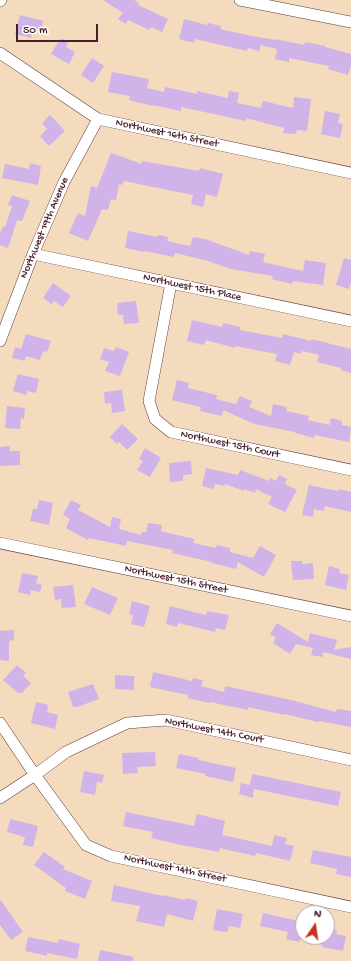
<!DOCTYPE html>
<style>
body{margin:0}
#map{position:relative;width:351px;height:961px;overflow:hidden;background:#f4dbbd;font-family:"Gochi Hand",sans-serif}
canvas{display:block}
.north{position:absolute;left:295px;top:905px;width:40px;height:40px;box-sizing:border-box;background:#fff;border:1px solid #b7a5aa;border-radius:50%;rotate:13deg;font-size:11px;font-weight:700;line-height:16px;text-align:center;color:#4a1f2b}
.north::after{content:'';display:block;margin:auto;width:14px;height:18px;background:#c8321e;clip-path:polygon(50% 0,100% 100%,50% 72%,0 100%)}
.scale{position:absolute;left:16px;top:24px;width:82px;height:18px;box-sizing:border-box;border:2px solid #4a1f2b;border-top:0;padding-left:5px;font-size:12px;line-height:14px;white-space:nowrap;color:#4a1f2b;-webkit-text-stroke:3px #fff;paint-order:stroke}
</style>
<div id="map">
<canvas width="351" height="961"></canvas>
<div class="north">N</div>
<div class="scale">50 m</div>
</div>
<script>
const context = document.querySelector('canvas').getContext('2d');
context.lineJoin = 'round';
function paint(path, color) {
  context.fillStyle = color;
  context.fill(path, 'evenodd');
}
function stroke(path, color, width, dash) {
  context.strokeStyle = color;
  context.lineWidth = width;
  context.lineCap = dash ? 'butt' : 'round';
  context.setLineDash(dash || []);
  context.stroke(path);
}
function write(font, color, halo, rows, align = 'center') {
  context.font = font + ' "Gochi Hand",sans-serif';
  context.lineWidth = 3;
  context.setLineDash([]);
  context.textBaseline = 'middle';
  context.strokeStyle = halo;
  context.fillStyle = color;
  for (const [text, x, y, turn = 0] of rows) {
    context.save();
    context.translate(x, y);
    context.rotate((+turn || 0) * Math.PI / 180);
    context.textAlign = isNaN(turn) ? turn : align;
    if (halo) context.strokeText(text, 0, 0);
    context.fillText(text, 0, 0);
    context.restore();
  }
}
paint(new Path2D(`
 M 103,0 L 134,0 L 139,3 L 138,5 L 168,19 L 162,32 L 151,27 L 149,30 L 128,20 L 126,24 L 118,19 L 123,13 Z
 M 20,15 L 43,21 L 42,30 L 33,28 L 31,38 L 15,34 Z
 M 184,19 L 207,25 L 208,23 L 221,26 L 220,29 L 242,34 L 275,40 L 275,39 L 304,45 L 305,42 L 325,46 L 325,47 L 351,54 L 351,65 L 348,75 L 328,69 L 329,66 L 289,58 L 289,62 L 275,59 L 277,49 L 261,45 L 259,51 L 248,48 L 247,51 L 195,39 L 194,43 L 179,39 Z
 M 60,39 L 63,39 L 68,42 L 66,47 L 75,52 L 69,64 L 51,54 Z
 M 92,58 L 104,66 L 93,83 L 81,75 Z
 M 112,72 L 149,79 L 147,88 L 164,92 L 165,87 L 197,94 L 197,91 L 228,98 L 229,91 L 239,93 L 237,103 L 261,108 L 263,101 L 293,108 L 294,97 L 311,99 L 307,131 L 297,130 L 296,134 L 283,133 L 284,128 L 246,118 L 246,121 L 181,107 L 181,111 L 153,105 L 153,106 L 129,100 L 130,96 L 108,92 Z
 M 325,111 L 340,114 L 338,123 L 343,124 L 340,138 L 321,134 Z
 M 50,115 L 65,131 L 49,146 L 40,136 L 47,129 L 42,123 Z
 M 111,153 L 142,164 L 142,161 L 199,171 L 200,168 L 223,174 L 217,197 L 206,194 L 203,207 L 191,204 L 193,195 L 124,181 L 122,185 L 119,184 L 116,200 L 111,199 L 108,210 L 102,209 L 88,241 L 69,233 L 78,213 L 85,216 L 91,186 L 97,188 Z
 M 30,163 L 41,166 L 38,185 L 2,178 L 5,164 L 29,169 Z
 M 12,195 L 30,201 L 22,221 L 17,220 L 8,248 L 0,245 L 0,234 L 3,226 L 5,227 L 12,206 L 8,205 Z
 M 128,231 L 157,237 L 158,235 L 168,237 L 167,241 L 190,246 L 193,237 L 205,239 L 249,255 L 250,251 L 265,254 L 263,262 L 303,271 L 305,260 L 326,263 L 323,285 L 293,281 L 292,284 L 272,279 L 273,276 L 231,269 L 208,261 L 175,253 L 174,257 L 145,251 L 145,252 L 125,248 Z
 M 344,258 L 351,260 L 351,282 L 349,289 L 336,285 Z
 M 53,283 L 71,296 L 63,307 L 54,301 L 52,304 L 43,298 Z
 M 136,301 L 139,323 L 124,324 L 123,315 L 118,315 L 117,303 Z
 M 192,320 L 222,327 L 223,323 L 240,327 L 240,330 L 282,338 L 283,334 L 311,341 L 311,339 L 351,349 L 351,373 L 341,370 L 341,368 L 317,362 L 319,355 L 302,351 L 301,354 L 294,352 L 290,365 L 275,361 L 277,354 L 235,346 L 235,348 L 206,340 L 204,345 L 187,341 Z
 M 26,334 L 51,341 L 47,352 L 43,351 L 40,360 L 26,356 L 25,361 L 12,358 L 15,347 L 21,349 Z
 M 116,347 L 129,352 L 120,376 L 105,371 L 109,362 L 100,359 L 104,348 L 114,351 Z
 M 18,374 L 39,379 L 36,393 L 27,391 L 27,395 L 13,391 Z
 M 177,380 L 189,383 L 188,388 L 217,395 L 216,399 L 236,404 L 240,396 L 252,401 L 249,407 L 271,416 L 273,404 L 287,407 L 286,411 L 309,416 L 308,420 L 330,425 L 331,418 L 342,421 L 342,425 L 351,427 L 349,442 L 315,435 L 314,438 L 295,433 L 295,432 L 254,424 L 223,410 L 222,416 L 200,411 L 201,407 L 172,400 Z
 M 122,390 L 125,411 L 112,413 L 111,403 L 105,404 L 104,392 Z
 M 7,406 L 25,408 L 24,419 L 21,418 L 20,429 L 5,428 Z
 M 122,424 L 138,439 L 127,450 L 119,442 L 117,444 L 110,437 Z
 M 10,446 L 10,451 L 20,451 L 20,465 L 0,466 L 0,447 Z
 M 145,448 L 161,458 L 150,477 L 137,470 L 143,461 L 139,459 Z
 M 191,461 L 192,474 L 183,475 L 183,481 L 170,482 L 169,463 Z
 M 206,468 L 238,475 L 240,470 L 269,481 L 270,478 L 276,481 L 279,475 L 287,479 L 285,484 L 297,490 L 285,512 L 268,504 L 272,497 L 256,489 L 255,493 L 245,489 L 244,491 L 225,484 L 225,486 L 215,484 L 214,489 L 202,486 Z
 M 309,485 L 338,491 L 339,489 L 351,492 L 351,512 L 325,506 L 324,511 L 314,509 L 313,517 L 302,515 Z
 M 39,500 L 53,503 L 49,525 L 30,521 L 33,509 L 37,509 Z
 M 71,500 L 81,505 L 78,510 L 110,527 L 112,517 L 121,519 L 119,529 L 141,535 L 142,532 L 146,532 L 148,523 L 162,525 L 161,531 L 194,539 L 193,543 L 216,548 L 217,545 L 230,548 L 230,552 L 253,558 L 260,546 L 276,555 L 264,577 L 238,562 L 236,569 L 212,563 L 212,562 L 172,553 L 173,550 L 127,541 L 126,546 L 89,538 L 88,540 L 66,528 L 70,519 L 63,515 Z
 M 291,561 L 302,561 L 302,564 L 313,563 L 314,579 L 293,580 Z
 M 329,566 L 340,569 L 339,573 L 349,575 L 346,590 L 325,585 Z
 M 22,573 L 38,576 L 36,583 L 42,585 L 40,592 L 31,590 L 30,595 L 18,592 Z
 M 73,585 L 76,607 L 62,608 L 61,599 L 55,600 L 53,587 Z
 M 92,587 L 118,598 L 110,615 L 84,604 Z
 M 132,601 L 150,606 L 144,627 L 131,624 L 133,615 L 129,614 Z
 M 170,606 L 206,615 L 207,611 L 229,615 L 225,630 L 216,628 L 215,632 L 178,623 L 177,627 L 166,624 Z
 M 277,623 L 308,642 L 310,633 L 337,640 L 334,650 L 351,647 L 351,659 L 323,652 L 322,657 L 311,655 L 313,648 L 296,644 L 290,654 L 273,643 L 276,638 L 270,634 Z
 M 14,630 L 14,640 L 9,641 L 9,661 L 0,660 L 0,631 Z
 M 17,665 L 26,673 L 23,676 L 31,683 L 22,693 L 18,693 L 3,680 Z
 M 153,672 L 192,681 L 193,678 L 203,680 L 201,686 L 224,692 L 225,686 L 291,700 L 336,712 L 337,709 L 351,711 L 351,727 L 319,721 L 318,722 L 285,714 L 285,715 L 248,707 L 248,710 L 210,702 L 210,703 L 188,698 L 188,695 L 150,687 Z
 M 115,675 L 134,676 L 134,690 L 115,689 Z
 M 93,684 L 99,699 L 77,707 L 73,707 L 68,692 Z
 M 36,702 L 48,705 L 47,712 L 58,715 L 55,729 L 31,723 Z
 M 155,752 L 156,766 L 137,767 L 138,773 L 123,774 L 122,753 Z
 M 179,754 L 199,758 L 198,760 L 236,768 L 233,782 L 205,776 L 206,774 L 176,768 Z
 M 84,771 L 104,775 L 102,783 L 97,782 L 95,795 L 80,792 Z
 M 252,774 L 341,792 L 338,806 L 254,789 L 253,798 L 239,794 L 241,783 L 250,785 Z
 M 126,812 L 194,826 L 197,814 L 225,821 L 222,835 L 272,846 L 274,835 L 287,838 L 285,844 L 294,846 L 290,861 L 256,853 L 255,856 L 220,848 L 219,852 L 181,845 L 151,838 L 153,832 L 123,826 Z
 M 10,819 L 38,826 L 33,847 L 23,845 L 25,837 L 7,832 Z
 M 313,850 L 351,857 L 351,877 L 336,874 L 337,869 L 310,863 Z
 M 44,852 L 65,867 L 63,869 L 92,881 L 85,899 L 65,891 L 66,888 L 34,865 Z
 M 114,885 L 163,896 L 163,895 L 185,900 L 185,898 L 198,901 L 193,921 L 167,914 L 164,927 L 136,921 L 140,906 L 111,901 Z
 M 0,899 L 23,932 L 11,940 L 0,925 Z
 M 217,909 L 243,914 L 240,928 L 229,926 L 227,932 L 213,930 Z
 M 263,913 L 299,921 L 297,925 L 303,926 L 303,940 L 300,939 L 299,942 L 286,939 L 288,932 L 260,926 Z
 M 327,928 L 337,930 L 336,934 L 346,936 L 343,951 L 322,947 L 322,945 L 304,940 L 304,937 L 327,937 Z
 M 28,937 L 58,943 L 59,939 L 80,944 L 77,959 L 47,953 L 47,956 L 25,951 Z
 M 100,950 L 134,957 L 133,961 L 98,961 Z`), '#d0b3e8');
const minor = new Path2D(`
 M 240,0 L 351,22
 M 0,1 L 1,0
 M 0,53 L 98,119 L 351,173
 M 33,254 L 351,321
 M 171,283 L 149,401 L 155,419 L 171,432 L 351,470
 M 0,341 L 33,254 L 64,182 L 98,119
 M 0,543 L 351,616
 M 0,723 L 35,775 L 86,845 L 111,856 L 351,907
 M 0,798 L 35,775 L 66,752 L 127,723 L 166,720 L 351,760`);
stroke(minor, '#643b41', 12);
stroke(minor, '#fff', 11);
write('11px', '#4a1f2b', '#fff', [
 ["Northwest 16th Street",167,134,12],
 ["Northwest 19th Avenue",45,228,-67],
 ["Northwest 15th Place",192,288,12],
 ["Northwest 15th Court",230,445,12],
 ["Northwest 15th Street",176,580,12],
 ["Northwest 14th Court",214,731,11],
 ["Northwest 14th Street",175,869,12]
]);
</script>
